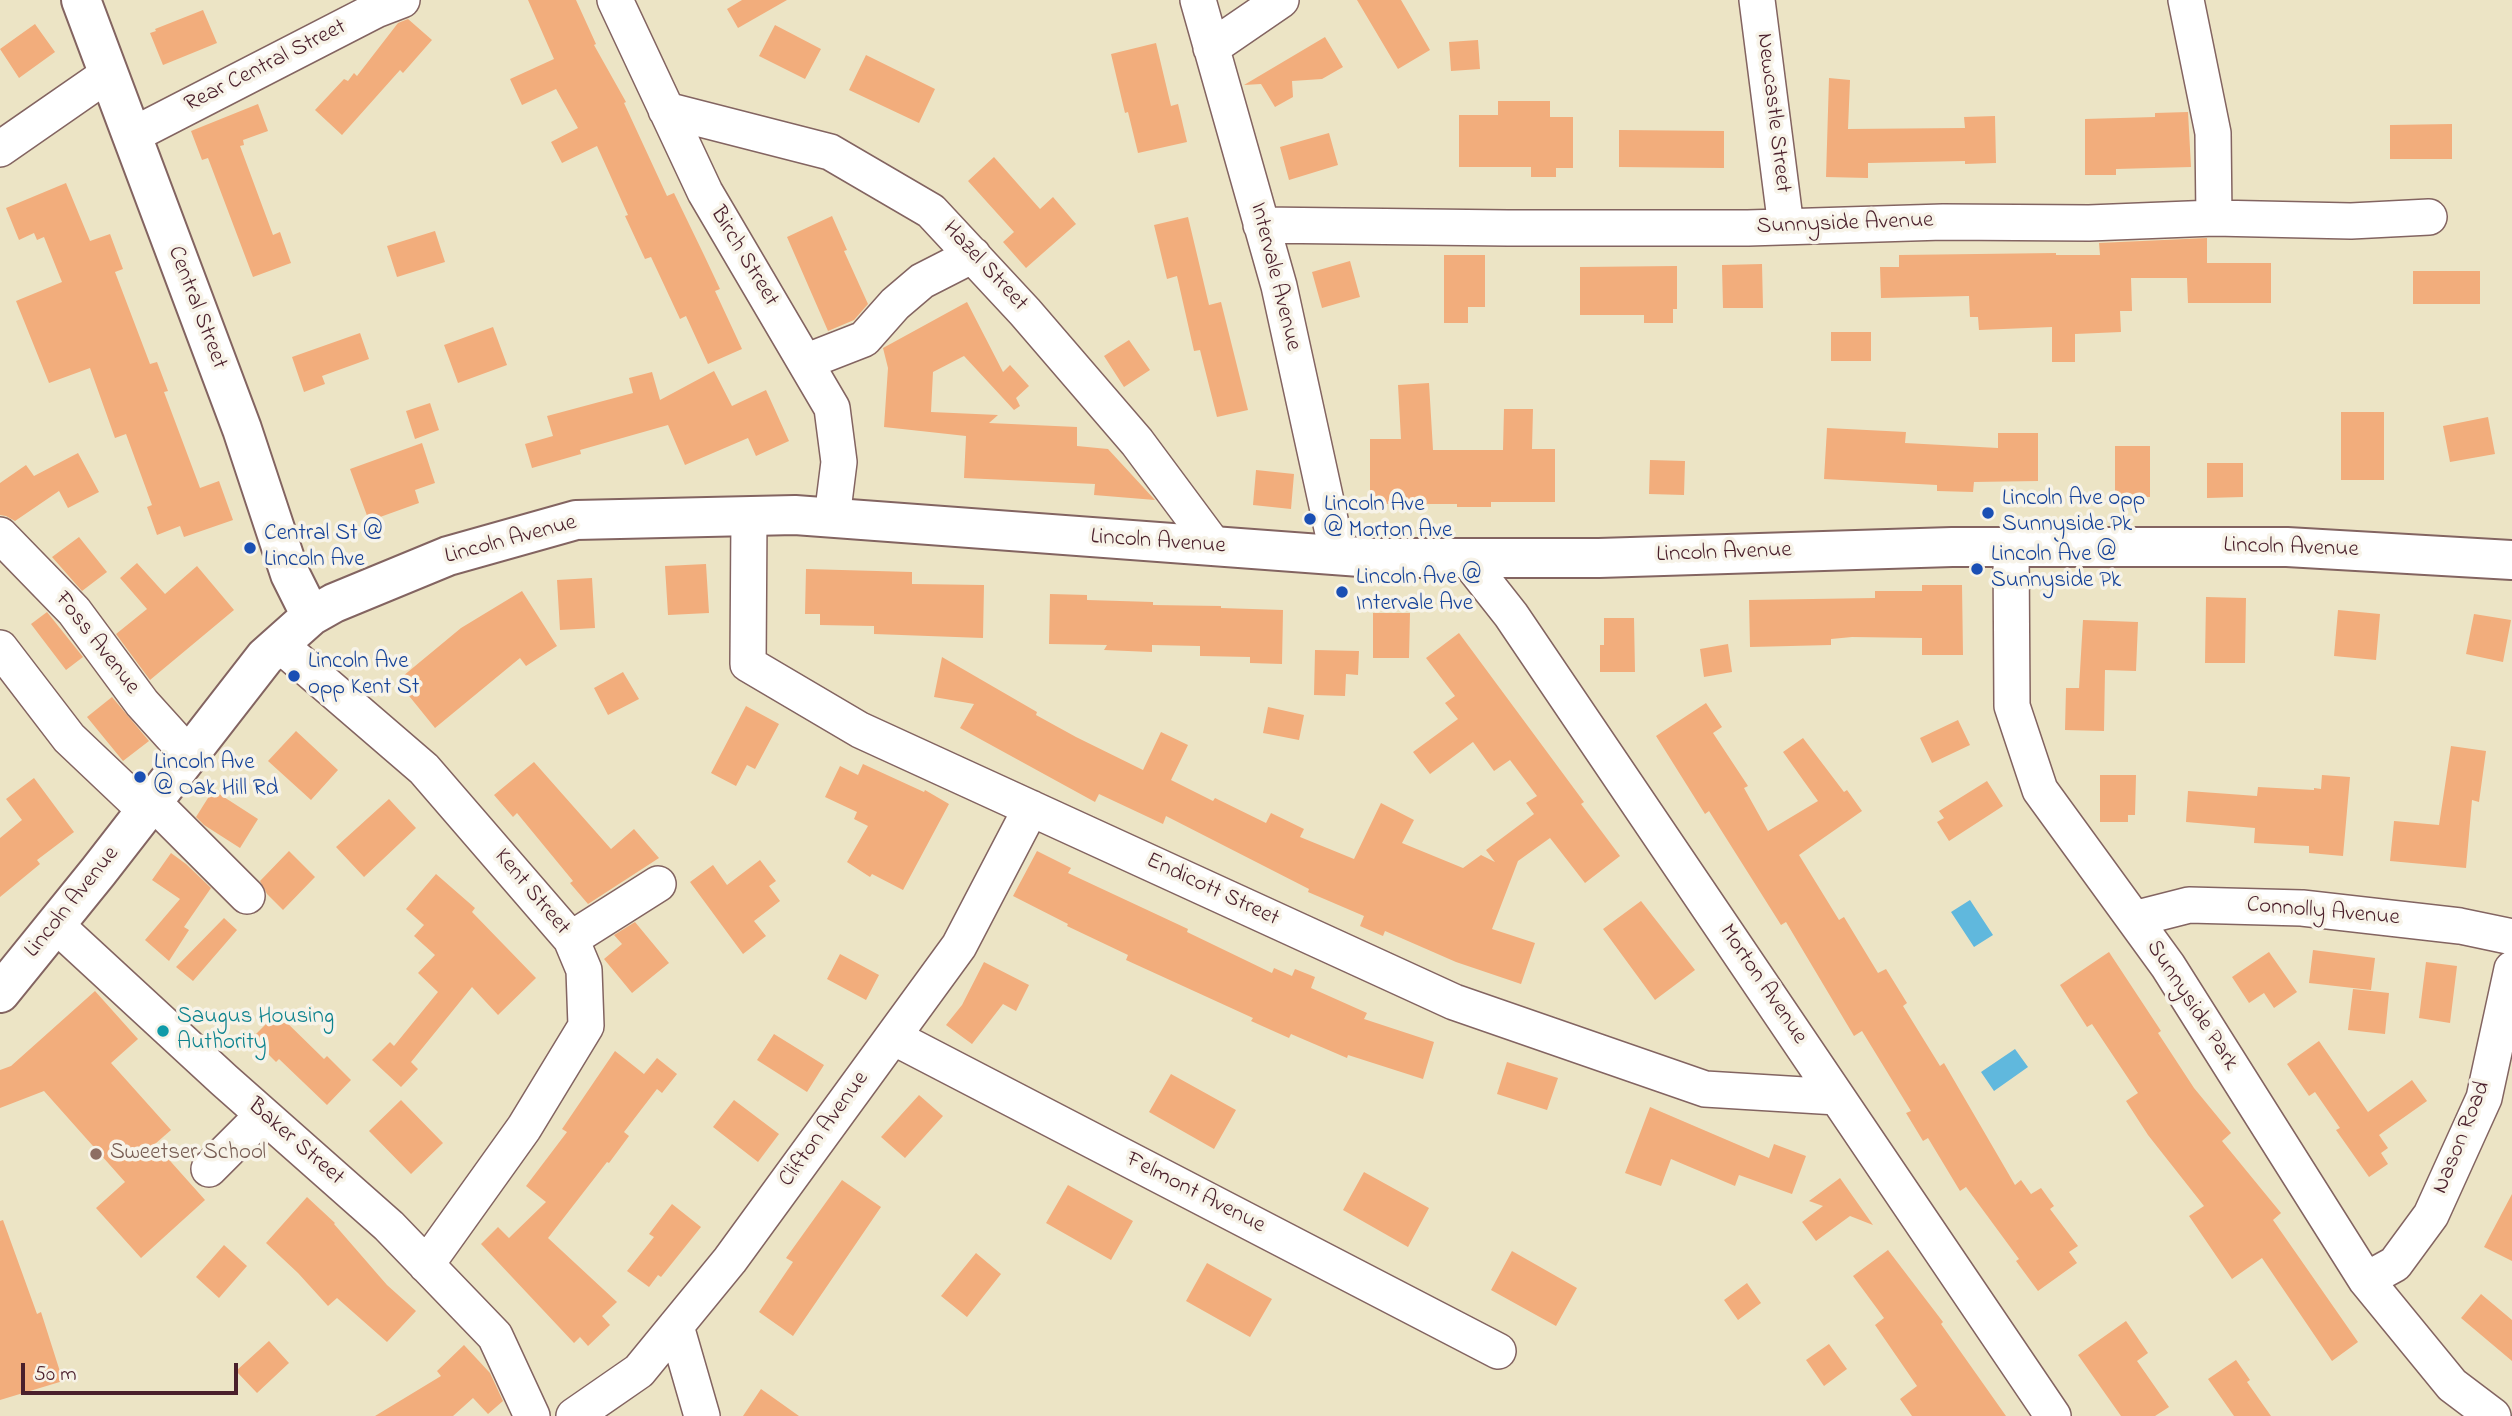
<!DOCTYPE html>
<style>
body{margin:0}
#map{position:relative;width:2512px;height:1416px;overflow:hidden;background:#ece4c5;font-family:"Indie Flower",sans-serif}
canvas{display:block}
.scale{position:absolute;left:21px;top:1363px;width:217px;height:32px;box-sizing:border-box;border:4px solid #4a1f2b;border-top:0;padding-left:9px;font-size:21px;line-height:24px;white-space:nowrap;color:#4a1f2b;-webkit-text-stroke:5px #f7f3e8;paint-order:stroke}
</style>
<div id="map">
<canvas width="2512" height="1416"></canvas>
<div class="scale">50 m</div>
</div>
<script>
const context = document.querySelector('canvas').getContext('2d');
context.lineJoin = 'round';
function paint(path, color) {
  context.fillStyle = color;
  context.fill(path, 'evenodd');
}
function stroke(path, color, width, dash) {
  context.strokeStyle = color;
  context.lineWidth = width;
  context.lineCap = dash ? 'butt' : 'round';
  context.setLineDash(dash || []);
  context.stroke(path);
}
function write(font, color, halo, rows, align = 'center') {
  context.font = font + ' "Indie Flower",sans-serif';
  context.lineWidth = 7;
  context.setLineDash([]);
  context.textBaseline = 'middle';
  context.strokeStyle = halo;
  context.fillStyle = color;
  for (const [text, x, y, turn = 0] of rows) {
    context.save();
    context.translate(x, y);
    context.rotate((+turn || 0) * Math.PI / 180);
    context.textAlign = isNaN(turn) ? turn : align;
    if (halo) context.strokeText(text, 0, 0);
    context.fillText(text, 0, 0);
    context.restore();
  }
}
paint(new Path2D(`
 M 1970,900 L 1993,935 L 1974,947 L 1951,912 Z
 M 2015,1049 L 2028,1067 L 1994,1091 L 1981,1072 Z`), '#60b8dd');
paint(new Path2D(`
 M 528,0 L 576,0 L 596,44 L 594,45 L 626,102 L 624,103 L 667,196 L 674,193 L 704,255 L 720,289 L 715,291 L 742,349 L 708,364 L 686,316 L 680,319 L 651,257 L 645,259 L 625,216 L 628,215 L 597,146 L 562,163 L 551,142 L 578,128 L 556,89 L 522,105 L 510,79 L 554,59 Z
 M 742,0 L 787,0 L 738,28 L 727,9 Z
 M 1357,0 L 1401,0 L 1430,50 L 1398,69 Z
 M 203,10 L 217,43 L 163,65 L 150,33 L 156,31 L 155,29 Z
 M 408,19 L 432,40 L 403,73 L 400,70 L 342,135 L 315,110 L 344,79 L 348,81 L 354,73 L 357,76 L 398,23 Z
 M 35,24 L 55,52 L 19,78 L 0,49 Z
 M 775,25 L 821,49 L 805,79 L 759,56 Z
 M 1325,37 L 1343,67 L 1322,79 L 1292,81 L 1293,97 L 1275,107 L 1261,84 L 1244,85 Z
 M 1478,40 L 1480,69 L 1451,71 L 1449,42 Z
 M 1156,43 L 1171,106 L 1178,104 L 1187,142 L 1138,153 L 1128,112 L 1125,113 L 1111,54 Z
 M 866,55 L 935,89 L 919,123 L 849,90 Z
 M 1829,78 L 1850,80 L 1848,129 L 1965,128 L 1964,117 L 1995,116 L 1996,163 L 1965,164 L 1965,161 L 1868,163 L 1868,178 L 1826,177 Z
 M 1498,101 L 1550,101 L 1550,117 L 1573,117 L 1573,168 L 1556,168 L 1556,177 L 1531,177 L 1531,167 L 1459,167 L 1459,115 L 1498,115 Z
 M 258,104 L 268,131 L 243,140 L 244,145 L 240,146 L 273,235 L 280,232 L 291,263 L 253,277 L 208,158 L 202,160 L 191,131 Z
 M 2188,112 L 2191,167 L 2116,169 L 2116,175 L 2085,175 L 2085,119 L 2155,117 L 2155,113 Z
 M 2452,124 L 2452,159 L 2390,159 L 2390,125 Z
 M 1619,130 L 1724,131 L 1724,168 L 1619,167 Z
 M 1329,133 L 1338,165 L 1289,180 L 1280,147 Z
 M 994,157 L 1040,209 L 1053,197 L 1076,224 L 1026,268 L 1003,242 L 1014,232 L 968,181 Z
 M 66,183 L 90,241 L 110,234 L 123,269 L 115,272 L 150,364 L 157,362 L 168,391 L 164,392 L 200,488 L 219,481 L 233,520 L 184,537 L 180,526 L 157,535 L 147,507 L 152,505 L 126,434 L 115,438 L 90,368 L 49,383 L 16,301 L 62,282 L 44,237 L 37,240 L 34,233 L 19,240 L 6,208 Z
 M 832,216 L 847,250 L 844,251 L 868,304 L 854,320 L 828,331 L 787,237 Z
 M 1188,217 L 1209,305 L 1221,302 L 1248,410 L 1217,417 L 1200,350 L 1194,351 L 1177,276 L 1167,279 L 1154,225 Z
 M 435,231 L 445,262 L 397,277 L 387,246 Z
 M 2207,238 L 2207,263 L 2271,263 L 2271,303 L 2188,303 L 2187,278 L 2131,278 L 2132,311 L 2120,311 L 2121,332 L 2075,334 L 2075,362 L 2052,362 L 2052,327 L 1979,330 L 1978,317 L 1970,317 L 1969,296 L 1881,298 L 1880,267 L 1899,267 L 1899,255 L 2056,253 L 2056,255 L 2100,255 L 2099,243 Z
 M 1444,255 L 1485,255 L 1485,307 L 1468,307 L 1468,323 L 1444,323 Z
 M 1350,261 L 1360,297 L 1322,308 L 1312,272 Z
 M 1762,264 L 1763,308 L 1723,308 L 1722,265 Z
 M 1677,266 L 1677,309 L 1673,309 L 1673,323 L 1644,323 L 1644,315 L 1580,315 L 1580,267 Z
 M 2413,271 L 2480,271 L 2480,304 L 2413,304 Z
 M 967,302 L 1003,372 L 1010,365 L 1029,386 L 1016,398 L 1020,406 L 1014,410 L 964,356 L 933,372 L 931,412 L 998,415 L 989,423 L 1077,427 L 1077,446 L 1108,449 L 1155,500 L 1094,495 L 1095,484 L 964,478 L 966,436 L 884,427 L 888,368 L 883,348 Z
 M 493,327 L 507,365 L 458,383 L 444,345 Z
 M 1831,332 L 1871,332 L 1871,361 L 1831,361 Z
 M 360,333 L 369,359 L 322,376 L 325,384 L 304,392 L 292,357 Z
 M 1129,340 L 1150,370 L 1124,387 L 1104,356 Z
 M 714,371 L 732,406 L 766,390 L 789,441 L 756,456 L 748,438 L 685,465 L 668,425 L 580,450 L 581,454 L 532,468 L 525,444 L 553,436 L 547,416 L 633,393 L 629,378 L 652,372 L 660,400 Z
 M 1429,383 L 1433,450 L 1503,450 L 1504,409 L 1533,409 L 1532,449 L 1555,449 L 1555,502 L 1491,502 L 1491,507 L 1457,507 L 1457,504 L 1370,504 L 1370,439 L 1401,439 L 1398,385 Z
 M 430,403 L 439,430 L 415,439 L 406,411 Z
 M 2341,412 L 2384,412 L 2384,480 L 2341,480 Z
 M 2488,417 L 2495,454 L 2450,462 L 2443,426 Z
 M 1827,428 L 1906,432 L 1905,443 L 1998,448 L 1998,433 L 2038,433 L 2038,481 L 1974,482 L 1973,492 L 1937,491 L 1937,485 L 1824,479 Z
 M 422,443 L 435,483 L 415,490 L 419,503 L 369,521 L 350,469 Z
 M 2115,446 L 2150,446 L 2150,497 L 2115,497 Z
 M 78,453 L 99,492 L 68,508 L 59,491 L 15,521 L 6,516 L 0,515 L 0,483 L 26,465 L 34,476 Z
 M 1650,460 L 1685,461 L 1684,495 L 1649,494 Z
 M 2207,463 L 2243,463 L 2243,497 L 2207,498 Z
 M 1256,470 L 1294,474 L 1291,509 L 1253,505 Z
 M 79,537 L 107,572 L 82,591 L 52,557 Z
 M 137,563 L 165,594 L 197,566 L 234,610 L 150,680 L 116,634 L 147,609 L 120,578 Z
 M 706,564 L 709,613 L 668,615 L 665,566 Z
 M 806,569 L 912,572 L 912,584 L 984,585 L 983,638 L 874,634 L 874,626 L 820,625 L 820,614 L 805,614 Z
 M 592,578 L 595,628 L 560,630 L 557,580 Z
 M 1922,585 L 1962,585 L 1963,655 L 1922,655 L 1922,638 L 1852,637 L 1831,639 L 1831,645 L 1750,647 L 1749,600 L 1875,598 L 1875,591 L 1922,591 Z
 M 522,591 L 557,646 L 526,666 L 520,658 L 435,728 L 397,681 L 461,628 Z
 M 1050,594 L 1087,595 L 1087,600 L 1153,602 L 1153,605 L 1221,606 L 1221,608 L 1283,610 L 1282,664 L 1250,663 L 1250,657 L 1200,656 L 1200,646 L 1152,645 L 1152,652 L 1104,650 L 1107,645 L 1049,644 Z
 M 2206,597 L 2246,598 L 2245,663 L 2205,663 Z
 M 2338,610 L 2380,614 L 2376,660 L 2334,656 Z
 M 47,612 L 83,657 L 66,670 L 31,624 Z
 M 1373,613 L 1410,613 L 1409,658 L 1373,658 Z
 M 2474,614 L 2511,620 L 2503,662 L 2466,654 Z
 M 1604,618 L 1634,618 L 1635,672 L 1600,672 L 1600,645 L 1604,645 Z
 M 2083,620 L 2138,622 L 2136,671 L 2105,670 L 2104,731 L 2065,730 L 2066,688 L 2079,688 Z
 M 1459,633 L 1584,802 L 1581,804 L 1620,856 L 1585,883 L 1550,838 L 1518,861 L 1492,929 L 1535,943 L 1521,984 L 1456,962 L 1385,931 L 1383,936 L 1360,926 L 1364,916 L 1308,892 L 1309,889 L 1166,816 L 1163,824 L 1099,794 L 1095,802 L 960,728 L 974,704 L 934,697 L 942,657 L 1037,712 L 1036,715 L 1076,737 L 1143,770 L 1161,732 L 1188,745 L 1171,780 L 1213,801 L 1215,798 L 1266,823 L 1271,813 L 1304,829 L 1300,837 L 1354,859 L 1381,803 L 1414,820 L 1402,843 L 1463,868 L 1481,855 L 1495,862 L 1486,850 L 1534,814 L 1526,803 L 1537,796 L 1510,760 L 1494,771 L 1473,742 L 1430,774 L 1413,752 L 1458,719 L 1445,703 L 1455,696 L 1426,658 Z
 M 1728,644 L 1732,672 L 1704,677 L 1700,649 Z
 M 1315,650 L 1359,651 L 1358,675 L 1346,674 L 1345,696 L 1314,695 Z
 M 623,672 L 639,699 L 608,715 L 594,688 Z
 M 112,697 L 149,741 L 123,761 L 87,717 Z
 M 1706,703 L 1722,727 L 1713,733 L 1748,786 L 1744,788 L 1768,831 L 1818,801 L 1783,752 L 1803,738 L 1844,792 L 1847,790 L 1862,811 L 1799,855 L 1839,920 L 1844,917 L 1878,973 L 1886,969 L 1907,1003 L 1903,1006 L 1940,1066 L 1944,1063 L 2015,1185 L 2021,1180 L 2031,1194 L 2041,1188 L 2054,1206 L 2050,1209 L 2078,1246 L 2069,1252 L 2077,1263 L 2038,1291 L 2016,1261 L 2019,1259 L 1966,1187 L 1960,1191 L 1928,1138 L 1923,1141 L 1906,1113 L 1911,1111 L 1862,1031 L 1854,1036 L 1786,922 L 1781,925 L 1709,811 L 1705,814 L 1656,736 Z
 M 746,706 L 779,724 L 755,769 L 747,765 L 736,786 L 711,773 Z
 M 1268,707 L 1304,715 L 1299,740 L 1263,733 Z
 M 1958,720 L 1970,745 L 1932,763 L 1920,738 Z
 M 296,731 L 338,770 L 311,800 L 268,761 Z
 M 2451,746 L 2486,751 L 2479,802 L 2472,800 L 2466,868 L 2390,861 L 2394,821 L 2439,825 Z
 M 534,762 L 611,849 L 634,829 L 659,858 L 588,904 L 570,883 L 573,881 L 517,813 L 513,817 L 494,795 Z
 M 863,764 L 924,792 L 925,790 L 949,804 L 903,890 L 872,874 L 870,877 L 847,862 L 868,826 L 854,819 L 857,812 L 825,797 L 840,766 L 858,775 Z
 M 2100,775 L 2136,775 L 2135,815 L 2128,815 L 2128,822 L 2100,822 Z
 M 2322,775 L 2350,777 L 2343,856 L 2309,853 L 2309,846 L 2254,843 L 2255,828 L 2186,822 L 2188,791 L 2257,796 L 2258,787 L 2314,790 L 2314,788 L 2321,789 Z
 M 34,778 L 74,832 L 37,860 L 40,864 L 0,897 L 0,838 L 22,820 L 6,799 Z
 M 1987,781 L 2003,806 L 1949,841 L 1937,822 L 1944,818 L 1939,811 Z
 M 213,790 L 258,819 L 240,848 L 204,825 L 196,817 Z
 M 389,799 L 416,828 L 364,877 L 336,847 Z
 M 289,851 L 315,877 L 283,910 L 267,894 L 260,881 Z
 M 1037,851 L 1071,868 L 1068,873 L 1188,929 L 1187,932 L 1272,973 L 1274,968 L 1292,976 L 1295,969 L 1315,977 L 1311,988 L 1367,1013 L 1364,1019 L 1434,1042 L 1423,1079 L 1348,1055 L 1347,1058 L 1291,1034 L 1289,1038 L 1251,1021 L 1253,1018 L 1126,960 L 1128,955 L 1067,926 L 1068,924 L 1013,896 Z
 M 171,853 L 186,864 L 211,888 L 184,927 L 189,930 L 169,961 L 145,940 L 180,899 L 152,880 Z
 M 760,860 L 776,881 L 769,886 L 780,901 L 754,921 L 766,936 L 743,954 L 690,882 L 713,865 L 727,885 Z
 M 436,874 L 475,908 L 472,912 L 536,978 L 498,1015 L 472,987 L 411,1062 L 418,1069 L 401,1087 L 372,1060 L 390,1042 L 394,1046 L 438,992 L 418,973 L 435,955 L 414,936 L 424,925 L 406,909 Z
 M 1641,901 L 1695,970 L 1655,1000 L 1603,929 Z
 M 224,918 L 237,930 L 193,981 L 176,967 Z
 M 635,922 L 669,963 L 632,993 L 604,959 L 622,944 L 614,935 Z
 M 2313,950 L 2375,958 L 2371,990 L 2309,983 Z
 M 2109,952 L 2161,1031 L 2158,1033 L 2194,1088 L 2231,1133 L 2222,1141 L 2281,1213 L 2273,1220 L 2358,1342 L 2332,1361 L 2262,1258 L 2232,1279 L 2189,1216 L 2204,1206 L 2148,1135 L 2126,1101 L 2138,1093 L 2092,1024 L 2087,1027 L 2060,985 Z
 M 2269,952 L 2297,992 L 2274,1008 L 2264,993 L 2249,1003 L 2232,977 Z
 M 840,954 L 879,975 L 866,1000 L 827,979 Z
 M 984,962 L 1029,985 L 1016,1011 L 1003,1004 L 972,1044 L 946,1025 L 962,1005 Z
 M 2426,962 L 2457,966 L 2450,1023 L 2419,1018 Z
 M 2353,989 L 2389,993 L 2385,1034 L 2348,1030 Z
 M 95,991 L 138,1039 L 111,1063 L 171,1130 L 155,1144 L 205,1200 L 141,1258 L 96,1208 L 125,1182 L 44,1091 L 0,1108 L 0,1070 L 11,1066 Z
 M 277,1013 L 324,1059 L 327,1056 L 351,1080 L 327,1105 L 279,1059 L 276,1062 L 252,1038 Z
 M 774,1034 L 824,1065 L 807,1092 L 757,1060 Z
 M 2319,1041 L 2368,1112 L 2412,1080 L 2427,1101 L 2379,1135 L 2388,1148 L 2381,1153 L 2388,1164 L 2369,1177 L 2336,1130 L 2340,1128 L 2315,1092 L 2309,1096 L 2287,1064 Z
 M 615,1051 L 644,1074 L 657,1058 L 677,1074 L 662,1093 L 657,1089 L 624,1132 L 629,1136 L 609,1163 L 607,1162 L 548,1238 L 617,1302 L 602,1316 L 610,1325 L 588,1346 L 580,1337 L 574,1343 L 481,1244 L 498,1227 L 509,1238 L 546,1202 L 526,1186 L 567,1132 L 562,1129 Z
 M 1507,1062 L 1558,1078 L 1547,1110 L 1497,1094 Z
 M 1171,1074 L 1236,1110 L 1214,1149 L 1149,1112 Z
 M 919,1095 L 943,1116 L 905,1158 L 881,1137 Z
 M 401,1100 L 443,1143 L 411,1174 L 369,1131 Z
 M 734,1100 L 779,1134 L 758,1162 L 713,1127 Z
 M 1650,1107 L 1769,1158 L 1774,1144 L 1806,1156 L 1792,1194 L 1739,1175 L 1735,1186 L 1671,1159 L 1661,1186 L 1625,1173 Z
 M 1364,1172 L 1429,1208 L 1408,1247 L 1343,1210 Z
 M 1840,1178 L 1873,1225 L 1850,1216 L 1816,1241 L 1802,1222 L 1823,1206 L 1809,1201 Z
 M 842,1180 L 881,1207 L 793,1336 L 759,1312 L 793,1262 L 786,1258 Z
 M 1068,1185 L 1133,1221 L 1111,1260 L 1046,1223 Z
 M 2512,1194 L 2512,1261 L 2484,1247 Z
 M 307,1197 L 335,1223 L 334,1224 L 387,1285 L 416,1311 L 387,1342 L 337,1298 L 328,1306 L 298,1273 L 266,1243 Z
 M 672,1204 L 701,1227 L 661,1277 L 658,1275 L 649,1287 L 627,1271 L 654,1237 L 649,1234 Z
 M 3,1220 L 37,1314 L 41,1312 L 63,1381 L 0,1400 L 0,1221 Z
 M 224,1245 L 247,1266 L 219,1298 L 196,1277 Z
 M 1888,1250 L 1943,1322 L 1941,1324 L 2006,1416 L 1912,1416 L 1900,1399 L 1917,1386 L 1875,1325 L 1884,1318 L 1853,1276 Z
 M 1512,1251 L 1577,1288 L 1556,1326 L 1491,1290 Z
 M 976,1253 L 1001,1274 L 967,1317 L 941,1296 Z
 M 1207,1263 L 1272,1299 L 1250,1337 L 1186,1301 Z
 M 1747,1283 L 1761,1303 L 1738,1320 L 1724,1300 Z
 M 2481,1294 L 2512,1320 L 2512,1361 L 2461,1318 Z
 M 2126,1321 L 2148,1353 L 2137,1361 L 2169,1407 L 2155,1416 L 2121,1416 L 2078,1355 Z
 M 269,1341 L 289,1363 L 257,1393 L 236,1371 Z
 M 1829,1344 L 1847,1369 L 1824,1386 L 1806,1360 Z
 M 464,1345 L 490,1373 L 503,1401 L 488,1414 L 473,1398 L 453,1416 L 375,1416 L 441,1376 L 437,1371 Z
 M 2236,1360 L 2250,1380 L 2247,1382 L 2271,1416 L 2234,1416 L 2208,1379 Z
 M 761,1389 L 799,1416 L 743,1416 Z`), '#f2ad7c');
const minor = new Path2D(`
 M 615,0 L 705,192 L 832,408 L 839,462 L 832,518
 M 1198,0 L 1279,286 L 1338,556
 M 1757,0 L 1786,227
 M 2186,0 L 2213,133 L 2214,218
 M 1211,48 L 1281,0
 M 666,110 L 830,152 L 931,211 L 1025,312 L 1137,442 L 1215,547
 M 131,136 L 376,10 L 402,0
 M 0,149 L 108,74
 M 1261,225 L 1508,228 L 1748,228 L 1943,222 L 2089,223 L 2214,218 L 2351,221 L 2429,217
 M 805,362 L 864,339 L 895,304 L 922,281 L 973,255
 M 749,516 L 748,664 L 860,730 L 1454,1002 L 1705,1089 L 1837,1097
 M 0,535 L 74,611 L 142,703 L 189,755
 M 2011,547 L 2012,706 L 2040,790 L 2168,966 L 2366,1280 L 2452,1385 L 2493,1416
 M 1466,558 L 1511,615 L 2053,1416
 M 280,645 L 424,769 L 571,939 L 584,970 L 586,1026 L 524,1128 L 426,1265
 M 0,648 L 69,738 L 146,811
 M 153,802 L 247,896
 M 2134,919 L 2189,905 L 2302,908 L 2460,926 L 2512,937
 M 56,925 L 224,1080 L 389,1226 L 495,1336 L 532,1416
 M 571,939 L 658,884
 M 893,1037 L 1498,1351
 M 209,1169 L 263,1115
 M 2366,1280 L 2395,1264 L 2431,1215 L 2484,1098 L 2512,969
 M 676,1326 L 702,1416
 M 574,1416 L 639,1371 L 730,1260 L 959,946 L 1031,808`);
const major = new Path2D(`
 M 81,0 L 242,429 L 290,574 L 311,616
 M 0,993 L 98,872 L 265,657 L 311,616 L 334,603 L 448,556 L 576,520 L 795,515 L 1374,558 L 1599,558 L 1952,547 L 2287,547 L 2512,560`);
stroke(minor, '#836461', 38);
stroke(major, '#836461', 42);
stroke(minor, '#fff', 35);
stroke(major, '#fff', 38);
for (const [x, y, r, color] of [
 [1988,513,7,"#1a4fb4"],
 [1310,519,7,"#1a4fb4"],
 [250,548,7,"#1a4fb4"],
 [1977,569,7,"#1a4fb4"],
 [1342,592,7,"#1a4fb4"],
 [294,676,7,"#1a4fb4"],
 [140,777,7,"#1a4fb4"],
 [163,1031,7,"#0f9aa8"],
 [96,1154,7,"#8d6e63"]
]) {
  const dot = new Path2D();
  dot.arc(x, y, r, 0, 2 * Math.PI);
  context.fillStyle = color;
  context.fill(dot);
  stroke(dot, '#f7f3e8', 2.5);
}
write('23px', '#4a1f2b', '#f7f3e8', [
 ["Rear Central Street",266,67,-27],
 ["Newcastle Street",1772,113,83],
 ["Sunnyside Avenue",1845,225,-2],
 ["Birch Street",743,257,59],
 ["Hazel Street",984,267,47],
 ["Intervale Avenue",1274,277,76],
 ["Central Street",196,308,69],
 ["Lincoln Avenue",511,541,-15],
 ["Lincoln Avenue",1158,543,4],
 ["Lincoln Avenue",2291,549,2],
 ["Lincoln Avenue",1724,554,-2],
 ["Foss Avenue",96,644,52],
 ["Endicott Street",1212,891,25],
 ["Kent Street",531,893,50],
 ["Lincoln Avenue",73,903,-51],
 ["Connolly Avenue",2323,913,5],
 ["Morton Avenue",1762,985,56],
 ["Sunnyside Park",2191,1006,57],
 ["Clifton Avenue",825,1130,-54],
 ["Nason Road",2463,1138,-68],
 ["Baker Street",295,1143,41],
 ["Felmont Avenue",1195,1194,27]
]);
write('23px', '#164399', '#f7f3e8', [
 ["Lincoln Ave opp",2002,500],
 ["Sunnyside Pk",2002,526],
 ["Lincoln Ave",1324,506],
 ["@ Morton Ave",1324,532],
 ["Central St @",264,535],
 ["Lincoln Ave",264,561],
 ["Lincoln Ave @",1991,556],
 ["Sunnyside Pk",1991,582],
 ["Lincoln Ave @",1356,579],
 ["Intervale Ave",1356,605],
 ["Lincoln Ave",308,663],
 ["opp Kent St",308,689],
 ["Lincoln Ave",154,764],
 ["@ Oak Hill Rd",154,790]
], 'left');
write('23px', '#0d838f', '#f7f3e8', [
 ["Saugus Housing",177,1018],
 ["Authority",177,1044]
], 'left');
write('23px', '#785e54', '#f7f3e8', [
 ["Sweetser School",110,1154]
], 'left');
</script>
